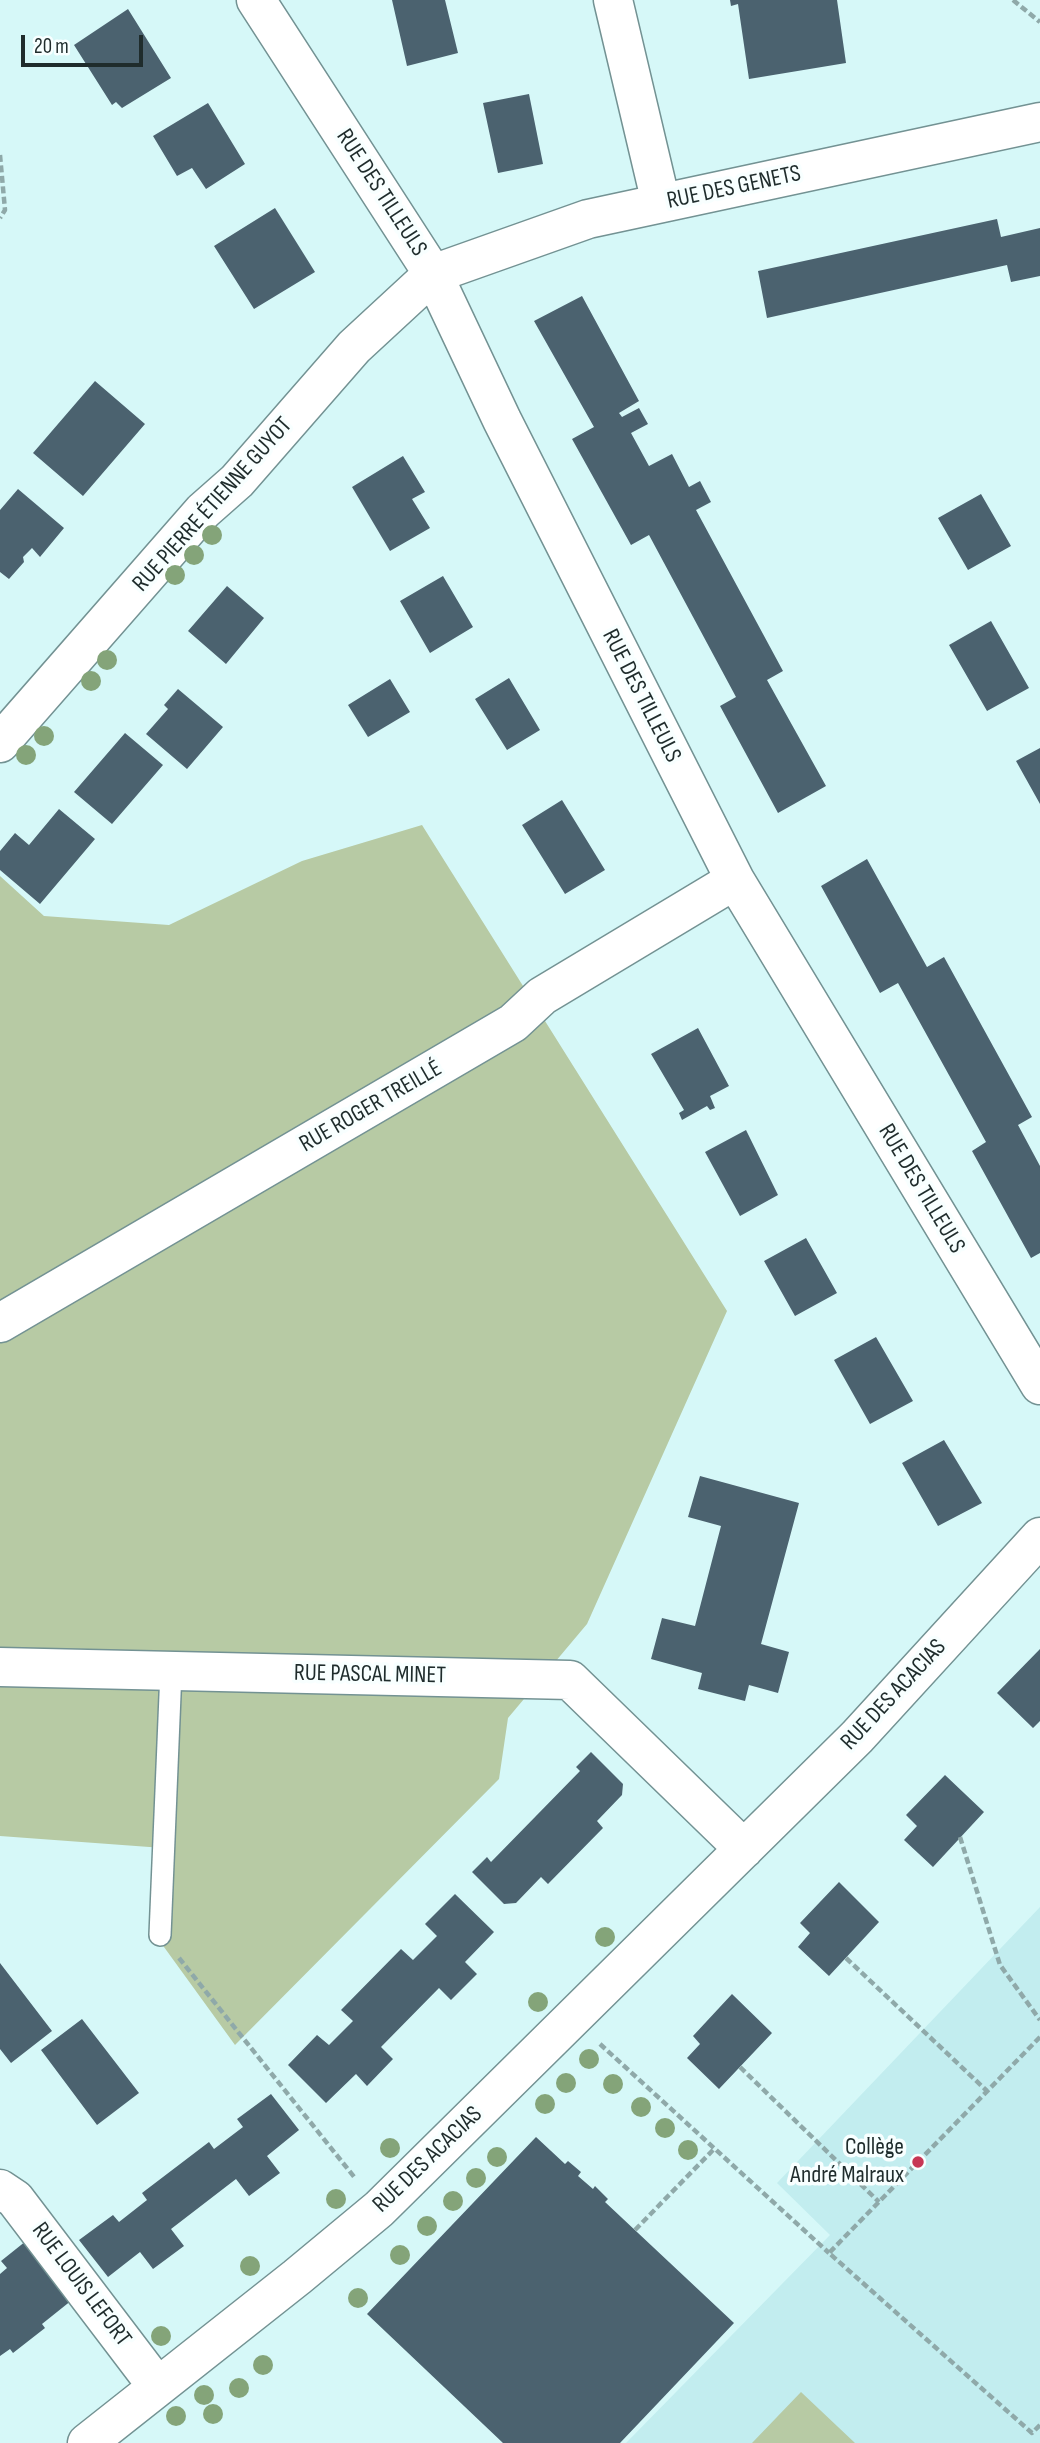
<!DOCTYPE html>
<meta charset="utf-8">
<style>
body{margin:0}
#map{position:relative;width:1040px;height:2443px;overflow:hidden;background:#d6f8f8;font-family:"Sofia Sans Condensed",sans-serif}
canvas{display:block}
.scale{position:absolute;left:21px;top:35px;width:122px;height:32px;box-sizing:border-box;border:4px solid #1f2c2c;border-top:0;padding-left:9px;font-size:21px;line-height:24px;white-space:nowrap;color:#1f2c2c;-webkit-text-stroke:5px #f8ffff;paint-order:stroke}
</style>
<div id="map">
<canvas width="1040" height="2443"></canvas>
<div class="scale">20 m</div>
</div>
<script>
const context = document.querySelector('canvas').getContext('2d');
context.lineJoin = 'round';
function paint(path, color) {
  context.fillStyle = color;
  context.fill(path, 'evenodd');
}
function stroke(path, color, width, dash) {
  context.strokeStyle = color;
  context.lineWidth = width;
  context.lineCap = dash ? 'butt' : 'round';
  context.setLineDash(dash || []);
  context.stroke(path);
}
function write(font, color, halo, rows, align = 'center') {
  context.font = font + ' "Sofia Sans Condensed",sans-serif';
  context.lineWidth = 7;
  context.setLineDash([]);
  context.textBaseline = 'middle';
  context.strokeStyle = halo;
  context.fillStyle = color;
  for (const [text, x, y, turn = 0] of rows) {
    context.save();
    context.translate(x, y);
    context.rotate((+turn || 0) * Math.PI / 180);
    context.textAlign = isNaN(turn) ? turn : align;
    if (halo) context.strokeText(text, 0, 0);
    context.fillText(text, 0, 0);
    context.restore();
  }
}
paint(new Path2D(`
 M 1040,1907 L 1040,2443 L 626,2443 L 830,2235 L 777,2183 Z`), '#c2edef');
paint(new Path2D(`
 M 422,825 L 727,1311 L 587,1624 L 508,1718 L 499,1779 L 235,2045 L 156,1936 L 163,1848 L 0,1836 L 0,876 L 44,916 L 169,925 L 302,861 Z
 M 801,2392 L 855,2443 L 752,2443 Z`), '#b7caa4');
paint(new Path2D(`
 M 392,0 L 445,0 L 458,53 L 407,66 Z
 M 730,0 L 837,0 L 846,63 L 749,79 L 738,4 L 731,6 Z
 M 128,9 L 171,78 L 122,108 L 116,102 L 112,105 L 74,45 Z
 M 529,94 L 543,164 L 498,173 L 483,103 Z
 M 208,103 L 245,164 L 206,189 L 192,168 L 177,176 L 153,136 Z
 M 275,208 L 315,272 L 254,309 L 214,246 Z
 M 997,219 L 1001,237 L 1040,228 L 1040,276 L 1011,282 L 1007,265 L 767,318 L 758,271 Z
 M 582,296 L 639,401 L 619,413 L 622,417 L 639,408 L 648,424 L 631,433 L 649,466 L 672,454 L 689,487 L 700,481 L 711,502 L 696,510 L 783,671 L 767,680 L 826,786 L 778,813 L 720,706 L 736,697 L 649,535 L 631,545 L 572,439 L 594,427 L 534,321 Z
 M 95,381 L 145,424 L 83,496 L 33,453 Z
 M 403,456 L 425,492 L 412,499 L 430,528 L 390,551 L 352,487 Z
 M 18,489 L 64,528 L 40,557 L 32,548 L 23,557 L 24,562 L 9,579 L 0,572 L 0,510 Z
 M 981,494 L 1011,546 L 968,570 L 938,518 Z
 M 443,576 L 473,627 L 430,653 L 400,601 Z
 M 227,586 L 264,618 L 226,664 L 188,631 Z
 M 991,621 L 1029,688 L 987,711 L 949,645 Z
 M 509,678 L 540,730 L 507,750 L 475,699 Z
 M 390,679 L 410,712 L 368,737 L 348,705 Z
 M 178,689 L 223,727 L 187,769 L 146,734 L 168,709 L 164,705 Z
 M 125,733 L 163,765 L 112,824 L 74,792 Z
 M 1040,748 L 1040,804 L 1016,761 Z
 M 562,800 L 605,870 L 565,894 L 522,825 Z
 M 59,809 L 95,839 L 40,904 L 0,870 L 0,851 L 15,833 L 29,845 Z
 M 867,859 L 927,967 L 944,957 L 1032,1117 L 1018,1125 L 1040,1166 L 1040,1253 L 1031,1258 L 972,1151 L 986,1142 L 898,983 L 880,993 L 821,886 Z
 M 698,1028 L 729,1086 L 710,1096 L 715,1108 L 710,1110 L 707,1106 L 682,1120 L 679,1113 L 684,1110 L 651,1054 Z
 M 746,1130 L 778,1195 L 740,1216 L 705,1152 Z
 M 806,1238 L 837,1293 L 795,1316 L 764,1261 Z
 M 876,1337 L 913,1401 L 870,1424 L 834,1360 Z
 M 944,1440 L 982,1503 L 938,1526 L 902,1463 Z
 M 700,1476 L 799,1503 L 761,1644 L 789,1652 L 778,1693 L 749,1685 L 745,1701 L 698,1689 L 702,1673 L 651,1659 L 662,1618 L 695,1626 L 721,1526 L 688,1517 Z
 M 1040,1649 L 1040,1721 L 1033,1728 L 997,1693 Z
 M 591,1752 L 623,1784 L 622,1795 L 597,1821 L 603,1828 L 548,1884 L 541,1877 L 516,1903 L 504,1904 L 472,1872 L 487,1857 L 491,1862 L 580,1771 L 576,1767 Z
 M 945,1775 L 984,1812 L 933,1867 L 904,1840 L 917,1826 L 906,1815 Z
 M 839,1882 L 879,1922 L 829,1976 L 798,1947 L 810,1933 L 800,1923 Z
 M 455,1894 L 494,1932 L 465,1962 L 477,1974 L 451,2000 L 439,1988 L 381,2047 L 393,2059 L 367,2086 L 356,2074 L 326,2103 L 288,2065 L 317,2035 L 329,2045 L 353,2021 L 341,2010 L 401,1949 L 413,1960 L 437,1936 L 425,1924 Z
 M 0,1963 L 52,2031 L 11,2063 L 0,2049 Z
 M 732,1994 L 772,2033 L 719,2089 L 687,2058 L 700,2044 L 693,2036 Z
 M 82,2019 L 139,2093 L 97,2125 L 41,2050 Z
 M 271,2094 L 299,2130 L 267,2156 L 280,2173 L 249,2196 L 236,2179 L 171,2229 L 184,2246 L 153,2269 L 140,2252 L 108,2277 L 79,2240 L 113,2215 L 119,2222 L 147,2200 L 142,2193 L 209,2142 L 214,2149 L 243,2127 L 237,2119 Z
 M 536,2137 L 565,2164 L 568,2161 L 581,2172 L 578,2176 L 593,2189 L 595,2186 L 608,2199 L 605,2202 L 734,2323 L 620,2443 L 503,2443 L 367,2314 Z
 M 26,2241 L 72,2300 L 42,2324 L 45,2328 L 13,2353 L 10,2349 L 0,2356 L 0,2274 L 7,2268 L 1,2261 Z`), '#4b626f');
const service = new Path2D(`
 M 160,1935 L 171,1671`);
const minor = new Path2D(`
 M 256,0 L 433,274 L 502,420 L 735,880 L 1040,1385
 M 613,0 L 661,203
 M 0,743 L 203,511 L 237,481 L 354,347 L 433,274 L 588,219 L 1040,122
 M 0,1323 L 513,1023 L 542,996 L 735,880
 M 0,1667 L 570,1680 L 744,1849
 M 0,2189 L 15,2199 L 157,2386
 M 87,2443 L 297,2277 L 379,2209 L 857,1737 L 1040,1537`);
stroke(service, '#739293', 24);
stroke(minor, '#739293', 41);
stroke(new Path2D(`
 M 1013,0 L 1040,22
 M 0,155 L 5,210 L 0,218
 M 960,1837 L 1000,1965 L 1040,2020
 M 179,1958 L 355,2178
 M 846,1958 L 987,2091
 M 1040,2037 L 829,2253 L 1032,2433 L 1040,2425
 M 600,2044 L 829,2253
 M 740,2067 L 879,2202
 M 635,2230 L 713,2150`), '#8fa9a9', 4.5, [7, 3.5]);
stroke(service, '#fff', 21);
stroke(minor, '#fff', 38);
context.fillStyle = '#84a479';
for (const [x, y] of [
 [212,535],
 [194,555],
 [175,575],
 [107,660],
 [91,681],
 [44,736],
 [26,755],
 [605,1937],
 [538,2002],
 [589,2059],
 [566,2083],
 [613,2084],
 [545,2104],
 [641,2107],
 [665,2128],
 [390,2148],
 [688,2150],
 [497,2157],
 [476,2178],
 [336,2199],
 [453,2201],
 [427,2226],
 [400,2255],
 [250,2266],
 [358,2298],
 [161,2336],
 [263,2365],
 [239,2388],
 [204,2395],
 [213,2414],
 [176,2416]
]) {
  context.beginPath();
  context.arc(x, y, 10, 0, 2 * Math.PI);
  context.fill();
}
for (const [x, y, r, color] of [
 [918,2162,7,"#c73755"]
]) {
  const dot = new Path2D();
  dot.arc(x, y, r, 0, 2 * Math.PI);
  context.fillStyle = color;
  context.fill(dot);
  stroke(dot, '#f8ffff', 2.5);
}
write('24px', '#1f2c2c', '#f8ffff', [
 ["RUE DES GENETS",734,188,-12],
 ["RUE DES TILLEULS",381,193,57],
 ["RUE PIERRE ÉTIENNE GUYOT",213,505,-48],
 ["RUE DES TILLEULS",641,696,63],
 ["RUE ROGER TREILLÉ",371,1107,-30],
 ["RUE DES TILLEULS",921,1189,59],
 ["RUE PASCAL MINET",370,1675,1],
 ["RUE DES ACACIAS",894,1695,-47],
 ["RUE DES ACACIAS",428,2160,-44],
 ["RUE LOUIS LEFORT",81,2285,53]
]);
write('24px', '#1f2c2c', '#f8ffff', [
 ["Collège",904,2148],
 ["André Malraux",904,2176]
], 'right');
</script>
